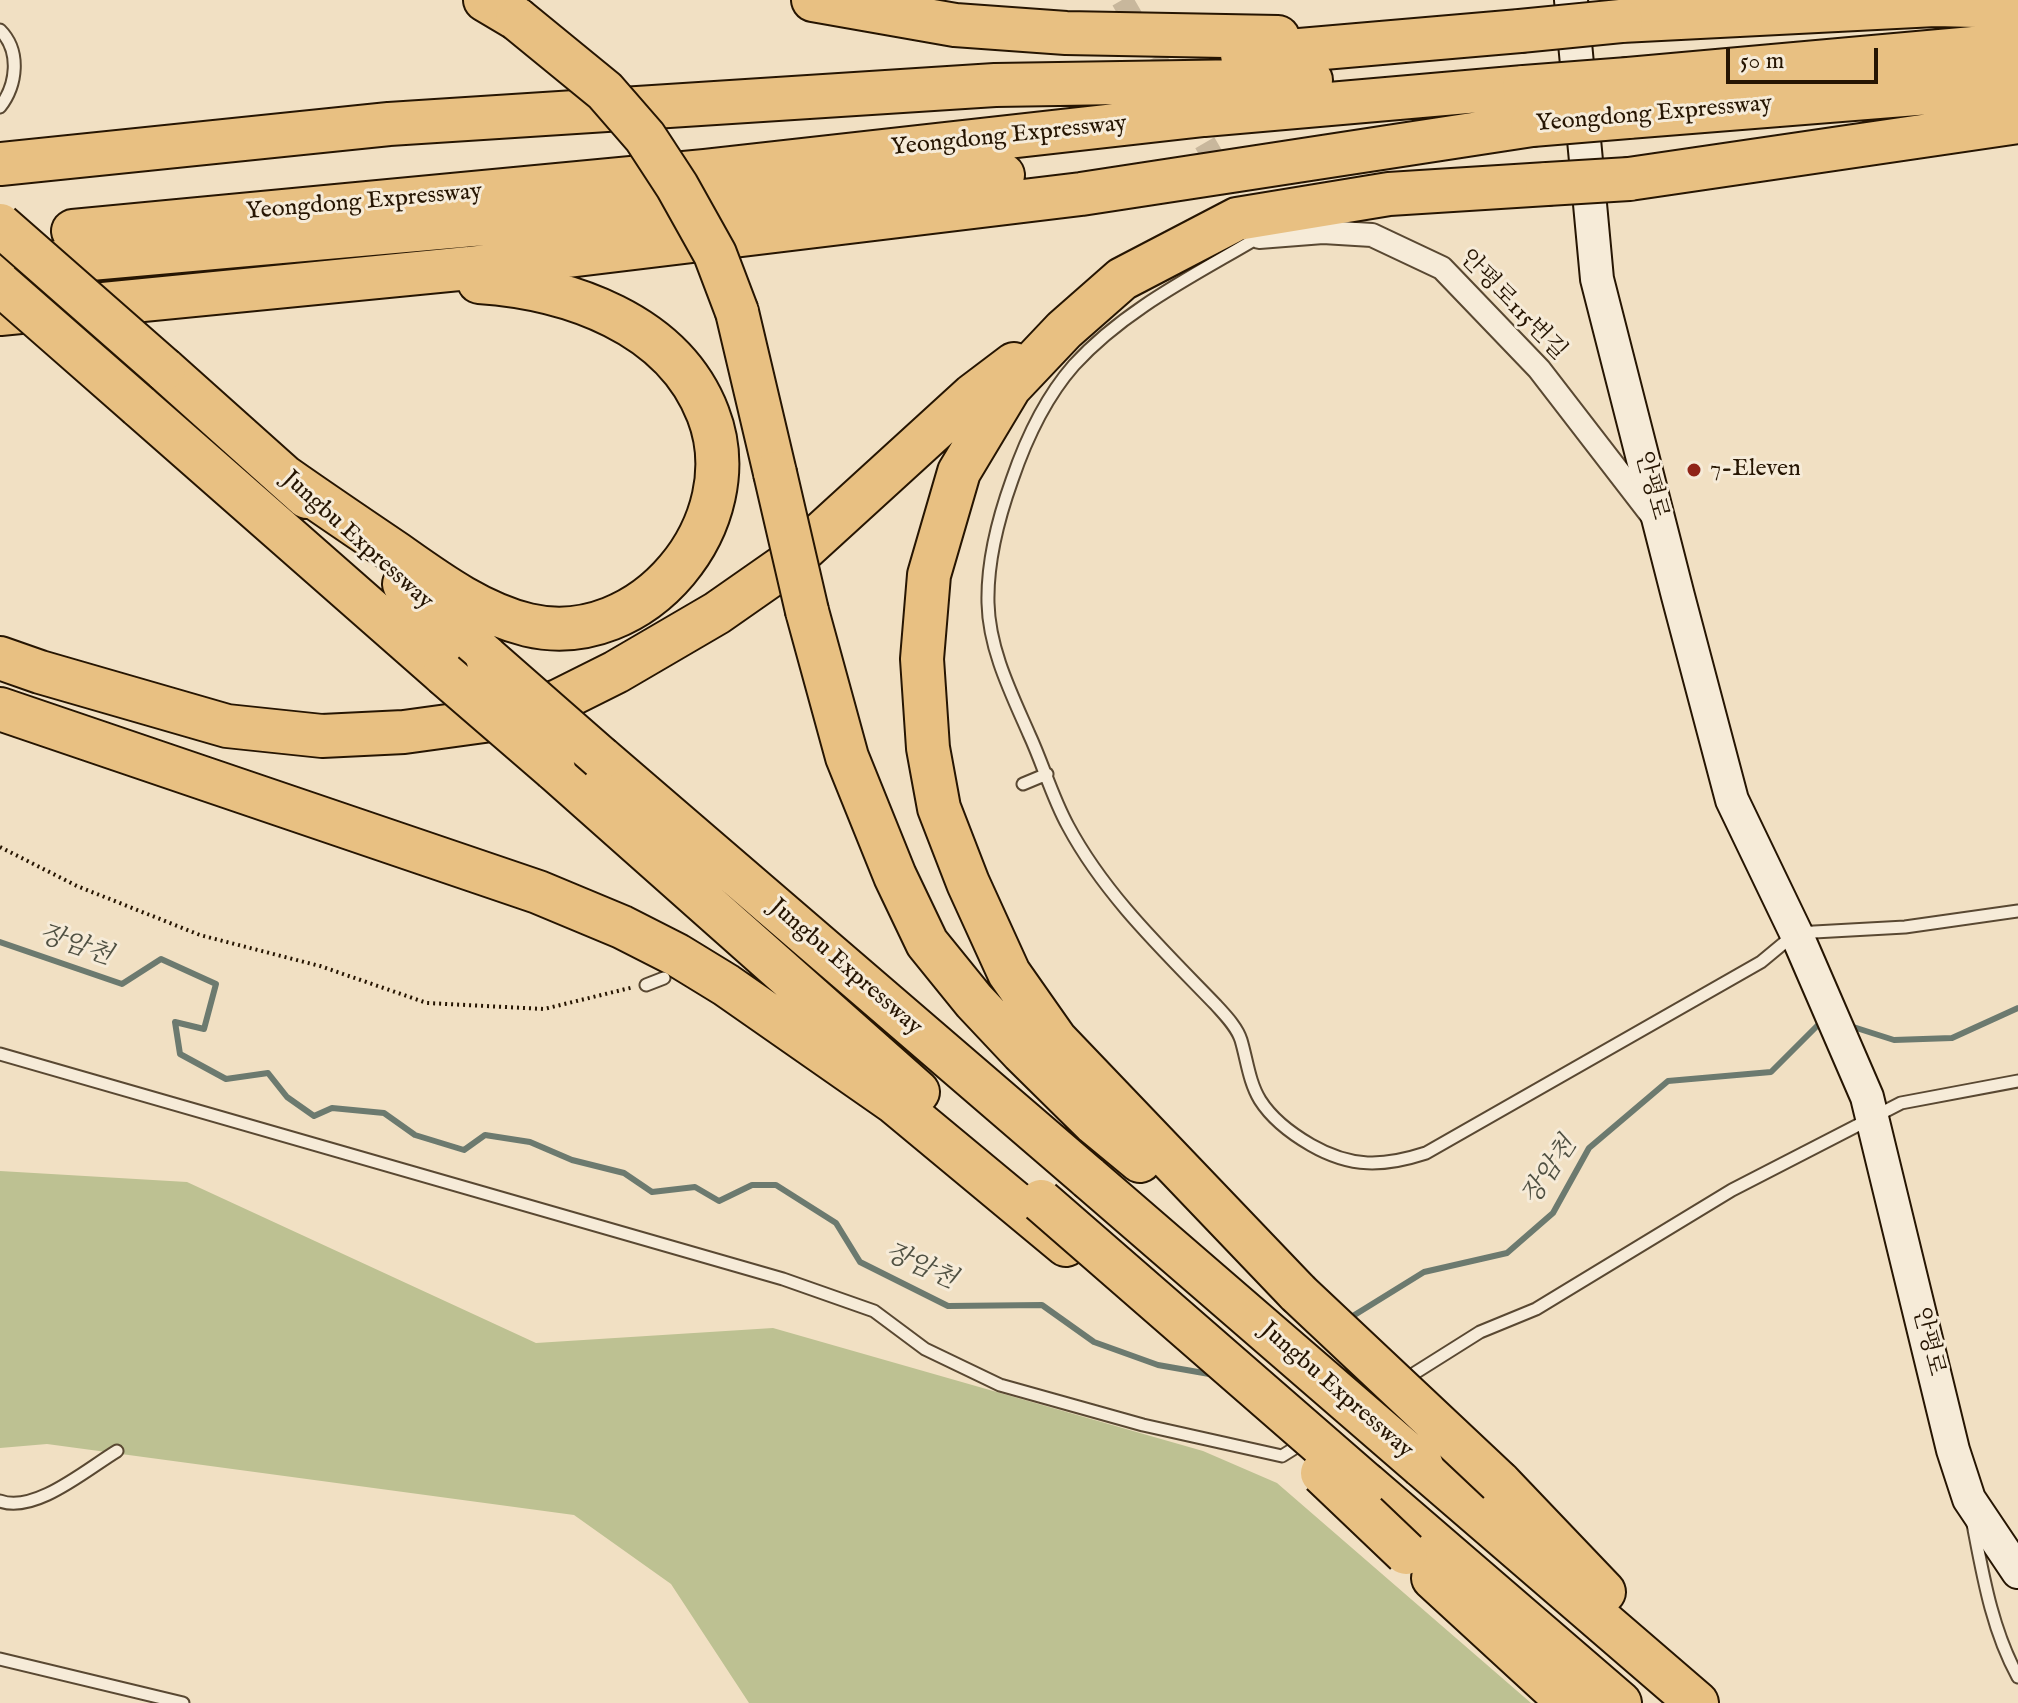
<!DOCTYPE html>
<meta charset="utf-8">
<style>
body{margin:0}
#map{position:relative;width:2018px;height:1703px;overflow:hidden;background:#f1e0c3;font-family:"IM FELL English",serif}
canvas{display:block}
.scale{position:absolute;left:1726px;top:48px;width:152px;height:36px;box-sizing:border-box;border:4px solid #261502;border-top:0;padding-left:10px;font-size:24px;line-height:28px;white-space:nowrap;color:#261502;-webkit-text-stroke:6px #f6ebd8;paint-order:stroke}
</style>
<div id="map">
<canvas width="2018" height="1703"></canvas>
<div class="scale">50 m</div>
</div>
<script>
const context = document.querySelector('canvas').getContext('2d');
context.lineJoin = 'round';
function paint(path, color) {
  context.fillStyle = color;
  context.fill(path, 'evenodd');
}
function stroke(path, color, width, dash) {
  context.strokeStyle = color;
  context.lineWidth = width;
  context.lineCap = dash ? 'butt' : 'round';
  context.setLineDash(dash || []);
  context.stroke(path);
}
function write(font, color, halo, rows, align = 'center') {
  context.font = font + ' "IM FELL English","Noto Serif KR",serif';
  context.lineWidth = 6;
  context.setLineDash([]);
  context.textBaseline = 'middle';
  context.strokeStyle = halo;
  context.fillStyle = color;
  for (const [text, x, y, turn = 0] of rows) {
    context.save();
    context.translate(x, y);
    context.rotate((+turn || 0) * Math.PI / 180);
    context.textAlign = isNaN(turn) ? turn : align;
    if (halo) context.strokeText(text, 0, 0);
    context.fillText(text, 0, 0);
    context.restore();
  }
}
paint(new Path2D(`
 M 0,1171 L 187,1182 L 536,1343 L 773,1328 L 1203,1451 L 1277,1483 L 1531,1703 L 749,1703 L 671,1584 L 574,1515 L 47,1444 L 0,1448 Z`), '#bdc192');
stroke(new Path2D(`
 M 0,942 L 122,984 L 161,959 L 216,984 L 204,1029 L 175,1022 L 180,1054 L 226,1079 L 268,1073 L 287,1097 L 314,1116 L 332,1108 L 384,1113 L 415,1135 L 464,1150 L 485,1135 L 530,1142 L 572,1160 L 624,1173 L 652,1192 L 695,1187 L 719,1201 L 752,1185 L 776,1185 L 836,1223 L 860,1262 L 948,1306 L 1042,1305 L 1094,1342 L 1158,1365 L 1215,1375
 M 1847,1025 L 1894,1040 L 1952,1038 L 2018,1008
 M 1348,1319 L 1424,1272 L 1507,1253 L 1553,1213 L 1589,1148 L 1668,1081 L 1771,1072 L 1822,1021`), '#6c7a6f', 6);
stroke(new Path2D(`
 M 1122,0 L 1252,224`), '#c8b79c', 22, [22, 11]);
const lane = new Path2D(`
 M 0,30 C 21,51 17,85 0,107
 M 1259,237 C 1195,275 1125,309 1074,365 C 1045,398 1026,439 1012,480 C 998,519 987,561 988,603 C 989,649 1011,693 1029,734 C 1043,764 1052,797 1068,826 C 1105,895 1162,949 1216,1005 C 1225,1015 1237,1027 1241,1040 C 1247,1060 1249,1082 1260,1100 C 1272,1119 1292,1134 1311,1145 C 1351,1168 1383,1167 1426,1153 L 1761,962 L 1796,933 L 1905,927 L 2018,911
 M 1023,784 L 1047,774
 M 646,985 L 664,978
 M 0,1054 L 783,1279 L 874,1311 L 925,1349 L 1000,1385 L 1143,1425 L 1282,1456 L 1306,1441
 M 1364,1405 L 1480,1332 L 1536,1309 L 1732,1190 L 1901,1103 L 2018,1081
 M 0,1501 C 35,1514 87,1469 117,1451
 M 1973,1524 C 1983,1576 1992,1630 2018,1677
 M 0,1659 L 183,1703`);
const street = new Path2D(`
 M 1259,237 L 1323,232 L 1372,235 L 1442,268 L 1539,369 L 1654,518`);
const secondary = new Path2D(`
 M 1571,0 L 1597,279 L 1678,596 L 1732,800 L 1796,933 L 1867,1097 L 1953,1450 L 1969,1499 L 2018,1572`);
const highway = new Path2D(`
 M 485,0 L 517,19
 M 813,0 L 955,25 L 1066,33 L 1278,37
 M 1621,21 L 1935,5 L 2018,7
 M 1242,55 L 1520,31
 M 1628,79 L 2018,44
 M 1628,117 L 2018,86
 M 0,164 L 389,124 L 995,85 L 1311,80
 M 1629,179 L 2018,122
 M 73,231 L 705,171 L 1204,115 L 1524,87
 M 0,267 L 697,205 L 1003,175
 M 737,312 L 775,473
 M 0,314 L 469,268 L 1081,194 L 1532,125
 M 164,369 L 307,497
 M 139,406 L 444,674
 M 285,477 C 322,503 359,528 396,553 C 437,582 479,613 528,625 C 643,652 750,522 708,414 C 673,323 568,288 479,282
 M 404,584 L 487,658
 M 807,611 L 847,757 L 895,876 L 927,943 L 974,1001 L 1022,1052 L 1094,1123 L 1140,1161
 M 0,658 L 40,672 L 227,726 L 322,736 L 404,732 L 513,717 L 558,701 L 616,672 L 717,613 L 790,562 L 973,395 L 1014,364
 M 0,709 L 538,892 L 622,927 L 677,955 L 726,985 L 895,1103 L 1066,1245
 M 601,758 L 1089,1178
 M 554,769 L 918,1092
 M 1298,1293 L 1056,1040 L 1009,973 L 968,883 L 939,808 L 928,748 L 922,659 L 929,575 L 959,472 L 1010,387 L 1064,330 L 1122,279 L 1237,219 L 1389,194 L 1547,184
 M 1422,1466 L 1697,1703
 M 1499,1482 L 1604,1592
 M 1366,1484 L 1620,1703
 M 1433,1578 L 1569,1703`);
stroke(lane, '#594832', 15);
stroke(street, '#594832', 26);
stroke(secondary, '#261502', 36);
stroke(highway, '#261502', 46);
stroke(new Path2D(`
 M 0,847 L 77,886 L 200,935 L 320,966 L 427,1003 L 544,1009 L 634,987`), '#261502', 4, [2, 4]);
stroke(lane, '#f6ebd8', 11);
stroke(street, '#f6ebd8', 22);
stroke(secondary, '#f6ebd8', 32);
stroke(highway, '#e8c082', 42);
const highwayBridge = new Path2D(`
 M 517,19 L 605,91 L 645,137 L 677,186 L 715,254 L 737,312
 M 1520,31 L 1621,21
 M 1524,87 L 1628,79
 M 1532,125 L 1628,117
 M 1547,184 L 1629,179
 M 0,225 L 164,369
 M 0,284 L 139,406
 M 775,473 L 807,611
 M 487,658 L 601,758
 M 444,674 L 554,769
 M 1089,1178 L 1422,1466
 M 1041,1201 L 1366,1484
 M 1298,1293 L 1499,1482
 M 1322,1473 L 1406,1553`);
stroke(highwayBridge, '#261502', 46, []);
stroke(highwayBridge, '#e8c082', 42);
for (const [x, y, r, color] of [
 [1694,470,8,"#8f2418"]
]) {
  const dot = new Path2D();
  dot.arc(x, y, r, 0, 2 * Math.PI);
  context.fillStyle = color;
  context.fill(dot);
  stroke(dot, '#f6ebd8', 3);
}
write('24px', '#261502', '#f6ebd8', [
 ["Yeongdong Expressway",1654,115,-5],
 ["Yeongdong Expressway",1009,137,-6],
 ["Yeongdong Expressway",364,203,-5],
 ["안평로115번길",1512,306,46],
 ["안평로",1650,486,75],
 ["Jungbu Expressway",357,541,42],
 ["Jungbu Expressway",845,968,41],
 ["안평로",1927,1342,76],
 ["Jungbu Expressway",1336,1391,41]
]);
write('24px', '#261502', '#f6ebd8', [
 ["7-Eleven",1710,470]
], 'left');
write('italic 26px', '#4f5042', '#f6ebd8', [
 ["장암천",75,947,19],
 ["장암천",1551,1172,-56],
 ["장암천",920,1268,24]
]);
</script>
